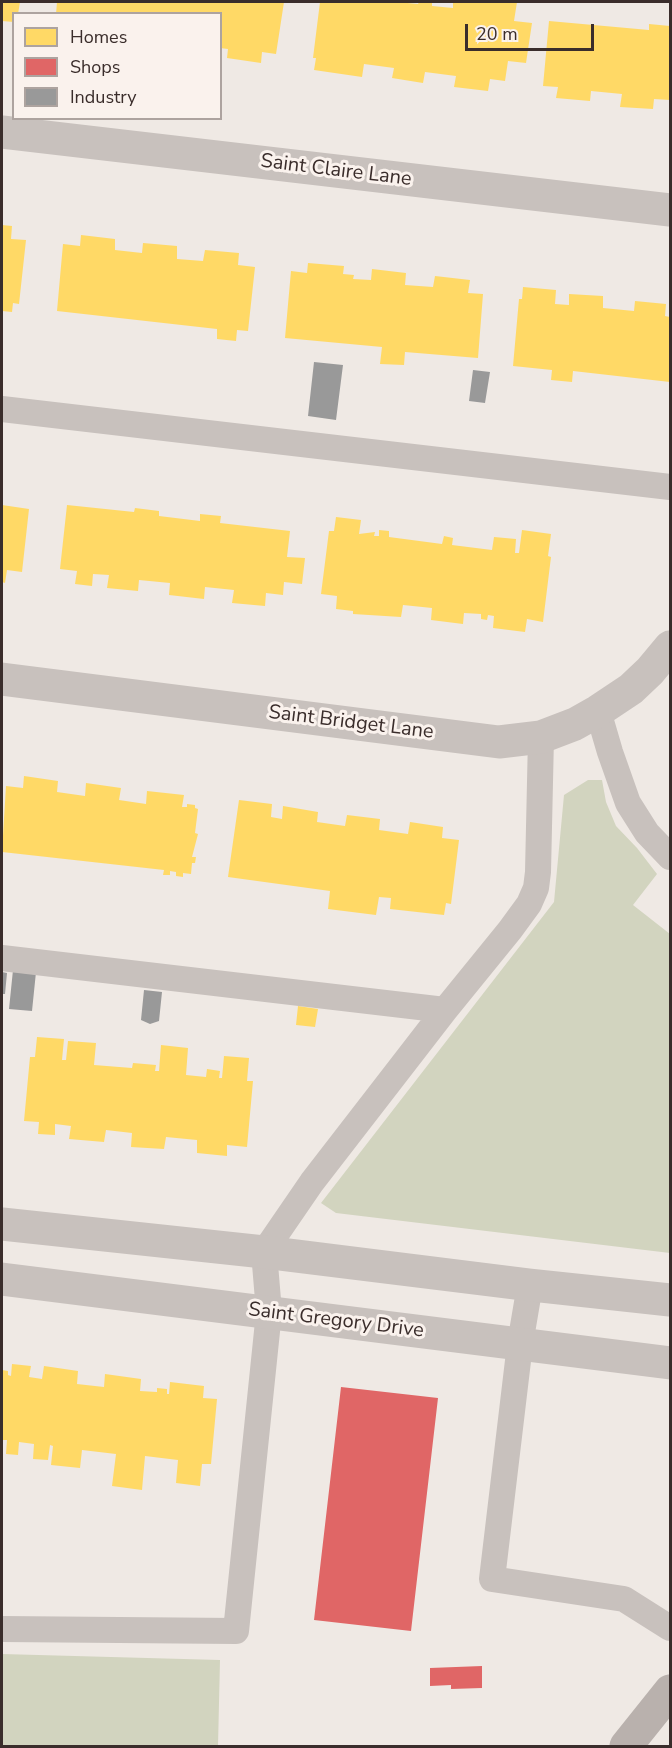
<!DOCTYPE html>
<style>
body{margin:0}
#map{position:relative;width:672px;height:1748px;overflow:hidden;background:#efe9e4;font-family:"Nunito Sans",sans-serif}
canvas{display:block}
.frame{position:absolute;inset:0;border:3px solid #3a2d2b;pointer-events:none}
.legend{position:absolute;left:12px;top:12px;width:210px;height:108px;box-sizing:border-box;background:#faf2ed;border:2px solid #ada39f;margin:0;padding:8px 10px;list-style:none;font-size:18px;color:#3a2d2b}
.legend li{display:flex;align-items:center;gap:12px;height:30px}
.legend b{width:30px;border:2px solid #ada39f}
.scale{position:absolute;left:465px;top:24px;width:129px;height:27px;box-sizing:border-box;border:3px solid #3a2d2b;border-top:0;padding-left:8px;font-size:18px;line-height:21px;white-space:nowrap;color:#3a2d2b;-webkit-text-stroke:4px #faf2ed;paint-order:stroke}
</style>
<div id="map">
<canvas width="672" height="1748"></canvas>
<div class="frame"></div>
<ul class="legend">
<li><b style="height:16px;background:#ffd966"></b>Homes</li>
<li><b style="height:16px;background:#e06666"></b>Shops</li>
<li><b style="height:16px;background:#999"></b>Industry</li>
</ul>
<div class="scale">20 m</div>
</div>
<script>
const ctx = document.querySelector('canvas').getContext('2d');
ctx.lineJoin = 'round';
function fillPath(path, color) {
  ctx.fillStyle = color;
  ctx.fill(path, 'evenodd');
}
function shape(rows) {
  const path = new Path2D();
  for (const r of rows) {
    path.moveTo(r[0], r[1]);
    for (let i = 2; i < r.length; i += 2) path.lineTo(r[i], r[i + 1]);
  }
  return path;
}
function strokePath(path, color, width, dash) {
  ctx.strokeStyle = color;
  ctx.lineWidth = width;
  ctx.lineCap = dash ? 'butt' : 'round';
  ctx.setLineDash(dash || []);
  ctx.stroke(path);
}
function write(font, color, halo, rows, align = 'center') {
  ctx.font = font + ' "Nunito Sans",sans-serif';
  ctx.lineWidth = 6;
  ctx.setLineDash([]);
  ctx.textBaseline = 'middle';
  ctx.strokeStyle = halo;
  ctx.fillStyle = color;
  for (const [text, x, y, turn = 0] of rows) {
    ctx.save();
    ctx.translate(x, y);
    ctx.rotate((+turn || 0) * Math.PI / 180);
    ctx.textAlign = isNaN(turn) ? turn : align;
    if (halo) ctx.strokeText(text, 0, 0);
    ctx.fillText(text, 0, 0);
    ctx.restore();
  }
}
fillPath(shape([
 [588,780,602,780,606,802,616,826,637,848,657,874,633,905,670,934,670,1253,336,1213,321,1203,554,902,564,795],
 [2,1654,220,1660,218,1746,2,1746]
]), '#d2d4bf');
fillPath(shape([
 [2,2,20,2,18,14,14,14,14,22,2,21],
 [57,2,284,2,276,54,262,52,261,63,227,58,228,49,220,48,220,14,56,14],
 [320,2,397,2,418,4,419,2,432,2,432,6,453,8,453,2,517,2,514,21,532,23,526,63,508,61,505,81,490,79,488,91,454,87,456,76,425,72,423,83,392,78,394,68,364,64,362,77,314,70,316,58,313,58],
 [549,21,649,30,649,24,670,26,670,100,654,99,653,109,620,107,622,94,591,91,590,101,556,98,558,87,543,86],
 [2,225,12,226,11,239,26,240,19,304,13,303,12,312,2,311],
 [81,235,115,239,115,250,142,253,143,243,177,246,177,259,203,261,205,250,239,253,238,265,255,267,248,331,237,330,236,341,217,339,217,329,57,311,63,244,80,246],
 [308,263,344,266,343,274,354,275,353,279,371,280,372,269,406,273,405,285,433,287,435,276,470,280,468,293,483,294,478,358,405,352,404,365,380,364,382,347,285,338,291,271,307,273],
 [523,287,556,290,555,304,569,305,569,294,603,296,603,308,634,311,635,301,666,304,665,316,670,317,670,382,573,371,572,382,551,380,552,370,513,366,519,299,522,299],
 [2,505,29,509,22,572,7,570,5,583,2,582],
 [67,505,134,512,135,508,159,511,159,516,200,521,200,514,221,516,220,523,290,531,287,557,305,558,302,584,284,582,283,595,266,593,265,606,232,603,234,590,205,587,204,599,169,595,170,583,139,580,138,591,107,588,109,575,93,574,92,586,75,584,77,571,60,569],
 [336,517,361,520,359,534,375,532,374,536,379,536,379,530,389,531,389,537,442,544,444,536,453,538,452,545,492,550,494,537,516,539,515,553,519,553,522,530,551,534,548,556,551,557,543,622,527,619,525,632,493,628,494,616,488,615,487,620,481,619,481,614,464,613,463,624,431,620,432,608,403,605,401,617,353,614,353,611,336,609,337,596,321,594,329,531,334,531],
 [24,776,58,781,57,792,85,796,86,783,121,788,119,800,146,804,147,791,184,795,182,807,187,807,187,804,195,805,195,808,198,809,195,833,198,834,192,857,196,857,195,863,192,863,191,874,183,873,183,877,176,876,176,872,170,871,170,875,163,875,164,870,2,852,6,786,23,788],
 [239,800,272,804,271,817,282,819,283,806,318,812,317,822,345,826,347,815,380,819,379,830,408,834,410,822,443,827,442,838,459,840,451,904,446,903,444,915,390,909,391,898,379,897,376,915,328,909,330,891,228,877],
 [298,1006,318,1009,315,1027,296,1025],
 [37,1037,64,1039,62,1060,66,1060,68,1041,96,1043,94,1065,132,1068,133,1063,156,1065,155,1071,159,1071,161,1045,188,1048,186,1075,206,1077,207,1069,220,1071,219,1078,222,1078,224,1056,249,1058,247,1081,253,1081,247,1147,227,1145,227,1156,197,1153,197,1140,166,1137,164,1149,131,1147,132,1133,106,1130,104,1142,69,1139,71,1126,55,1124,55,1135,38,1134,39,1122,24,1121,30,1057,35,1057],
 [12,1364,31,1366,29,1377,42,1379,44,1366,78,1371,77,1384,104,1387,105,1374,141,1379,140,1391,157,1392,157,1388,167,1389,167,1394,169,1394,170,1382,204,1386,203,1398,217,1399,211,1464,202,1464,200,1486,176,1483,178,1460,145,1456,142,1490,112,1486,116,1454,82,1450,80,1468,51,1465,53,1446,50,1445,48,1460,33,1459,34,1444,19,1442,18,1455,6,1454,7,1440,2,1440,2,1370,8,1371,8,1375,11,1376]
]), '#ffd966');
fillPath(shape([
 [341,1387,438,1398,411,1631,314,1620],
 [482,1666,482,1688,451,1689,451,1685,430,1686,430,1668]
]), '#e06666');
fillPath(shape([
 [314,362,343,365,336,420,308,416],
 [473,370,490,372,485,403,469,401],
 [13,970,36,972,32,1011,9,1009],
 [2,972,7,973,5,994,2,994],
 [144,990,162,992,159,1021,150,1024,141,1020]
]), '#999');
strokePath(shape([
 [2,409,670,487],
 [598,711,610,752,628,803,647,833,670,857],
 [2,958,445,1010],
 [530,1285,520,1344,492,1579,624,1599,670,1628],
 [2,1629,236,1631,269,1312,264,1252,312,1182,445,1010,510,930,529,904,536,888,538,872,541,737]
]), '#c8c1bd', 26);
strokePath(shape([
 [2,132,670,210],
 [2,679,499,742,541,737,575,724,598,711,631,689,650,671,670,647],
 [2,1224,264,1252,530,1285,670,1300],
 [2,1279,670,1363]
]), '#c8c1bd', 33);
strokePath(shape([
 [626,1746,670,1691]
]), '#b9b1ad', 33);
write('20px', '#3a2d2b', '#faf2ed', [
 ["Saint Claire Lane",336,171,7],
 ["Saint Bridget Lane",351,723,7],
 ["Saint Gregory Drive",336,1321,7]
]);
</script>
